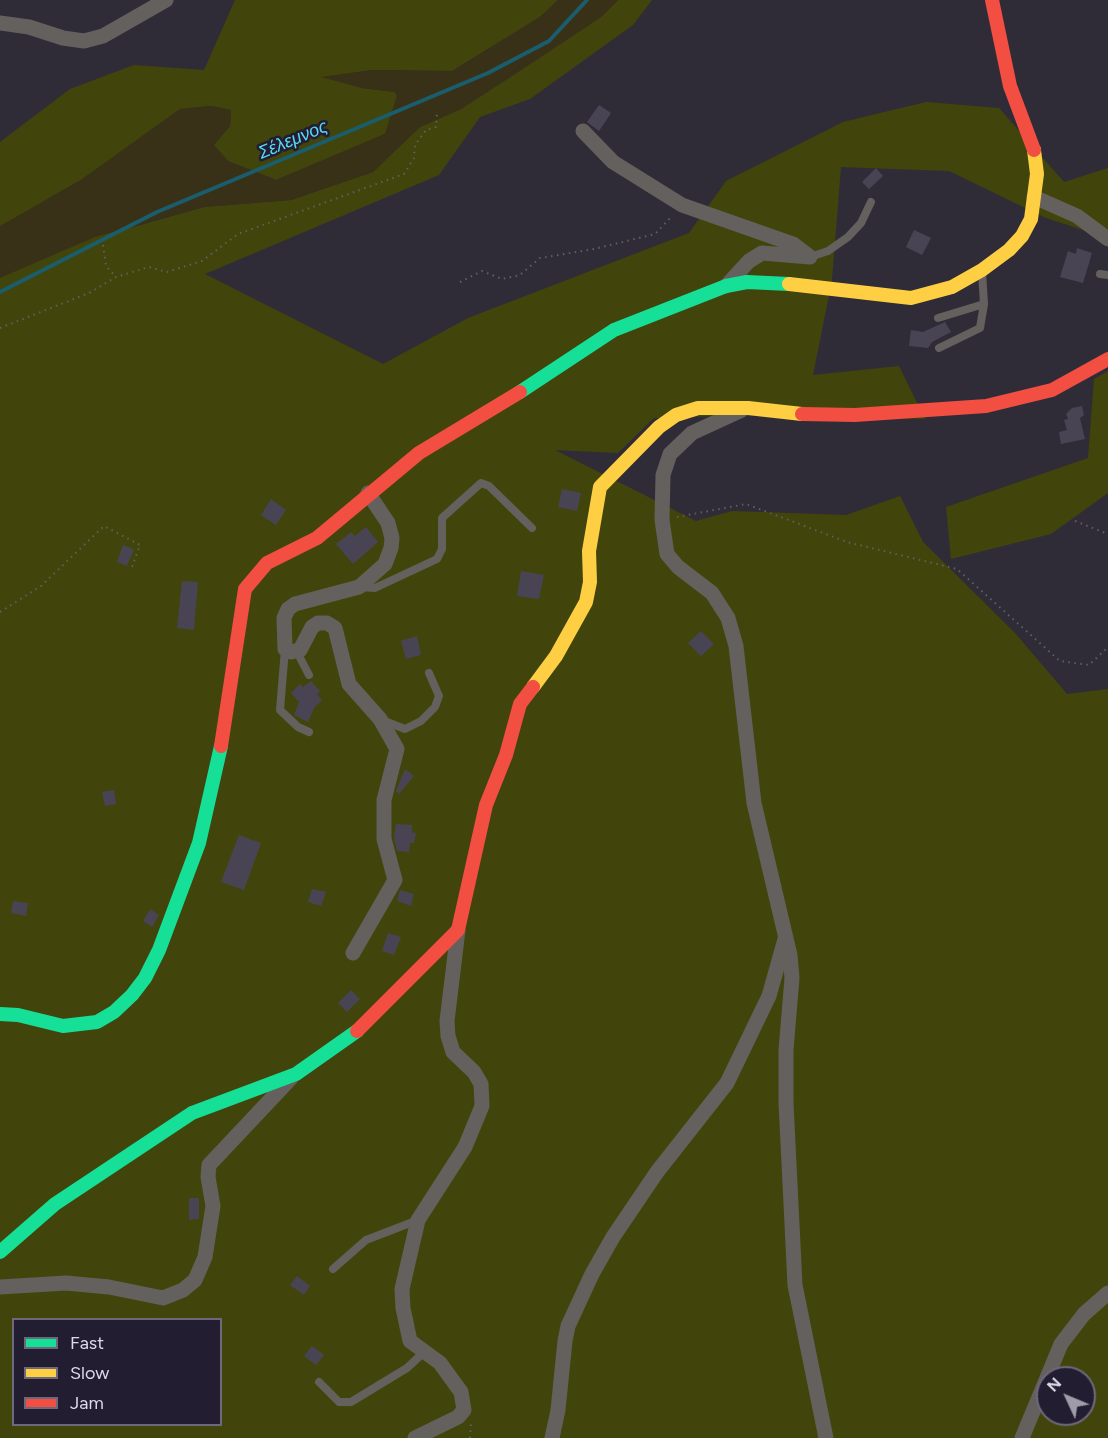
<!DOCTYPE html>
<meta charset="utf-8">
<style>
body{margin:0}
#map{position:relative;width:1108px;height:1438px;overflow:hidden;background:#2f2c38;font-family:Figtree,sans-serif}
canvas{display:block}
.legend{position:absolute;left:12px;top:1318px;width:210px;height:108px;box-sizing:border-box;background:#231d32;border:2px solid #6d687b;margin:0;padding:8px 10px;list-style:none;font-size:18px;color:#dcd9e8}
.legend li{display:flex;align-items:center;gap:12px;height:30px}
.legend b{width:30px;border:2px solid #6d687b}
.north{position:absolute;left:1036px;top:1366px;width:60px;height:60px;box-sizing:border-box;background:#231d32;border:2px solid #6d687b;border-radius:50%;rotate:314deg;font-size:16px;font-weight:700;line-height:24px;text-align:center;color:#dcd9e8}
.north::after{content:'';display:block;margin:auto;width:21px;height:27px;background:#9f9caa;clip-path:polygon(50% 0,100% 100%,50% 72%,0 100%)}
</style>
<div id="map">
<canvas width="1108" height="1438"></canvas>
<ul class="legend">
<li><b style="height:8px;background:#16e098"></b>Fast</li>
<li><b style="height:8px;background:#ffcf43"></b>Slow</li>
<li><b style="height:8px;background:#f24e42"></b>Jam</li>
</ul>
<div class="north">N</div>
</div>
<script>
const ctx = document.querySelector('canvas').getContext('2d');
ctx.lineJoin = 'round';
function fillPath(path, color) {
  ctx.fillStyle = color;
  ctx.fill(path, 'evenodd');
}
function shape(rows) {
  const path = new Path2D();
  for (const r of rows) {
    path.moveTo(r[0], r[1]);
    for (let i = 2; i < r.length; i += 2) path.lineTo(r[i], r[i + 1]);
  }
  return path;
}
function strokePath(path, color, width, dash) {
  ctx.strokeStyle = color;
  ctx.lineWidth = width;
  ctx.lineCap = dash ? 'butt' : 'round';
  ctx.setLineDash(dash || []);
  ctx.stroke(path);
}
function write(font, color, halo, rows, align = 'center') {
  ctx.font = font + ' Figtree,sans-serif';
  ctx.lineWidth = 5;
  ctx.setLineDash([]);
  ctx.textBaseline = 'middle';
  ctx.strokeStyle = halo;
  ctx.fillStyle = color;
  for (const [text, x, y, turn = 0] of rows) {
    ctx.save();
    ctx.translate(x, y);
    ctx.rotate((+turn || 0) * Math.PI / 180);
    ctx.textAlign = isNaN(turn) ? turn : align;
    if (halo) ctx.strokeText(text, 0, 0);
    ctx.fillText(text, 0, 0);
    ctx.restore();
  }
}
fillPath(shape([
 [235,0,558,0,540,17,452,71,373,70,323,77,362,88,395,92,397,96,385,134,276,180,228,161,213,145,230,126,231,110,211,106,180,109,81,180,44,201,119,231,204,207,291,200,373,172,420,127,461,109,524,68,601,17,618,0,652,0,633,25,530,99,480,117,439,175,205,274,383,364,468,318,689,233,726,181,843,122,926,102,999,108,1064,182,1108,168,1108,238,1046,218,949,171,841,167,832,280,813,375,899,366,925,419,752,415,654,418,618,453,555,450,696,521,732,511,846,515,900,496,923,542,1015,633,1067,694,1108,689,1108,1438,0,1438,0,142,70,89,134,65,204,70],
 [14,1320,220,1320,220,1424,14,1424],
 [1048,1378,1084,1378,1084,1414,1048,1414],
 [1108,371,1108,493,1051,534,951,559,946,507,1088,458,1094,379]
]), '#41450b');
fillPath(shape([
 [558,0,618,0,601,17,524,68,461,109,420,127,373,172,291,200,204,207,95,237,0,278,0,226,81,180,180,109,211,106,231,110,230,126,214,145,228,161,276,180,385,134,397,96,395,92,362,88,321,77,373,70,452,71,540,17]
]), '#393117');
strokePath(shape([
 [0,292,157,212,488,73,549,41,587,0]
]), '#1a5d6c', 4);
fillPath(shape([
 [599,105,611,113,599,131,587,122],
 [876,168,883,176,869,189,862,182],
 [914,230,931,238,922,255,906,247],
 [1077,248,1092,253,1083,283,1060,277,1068,251,1076,254],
 [945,322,951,332,932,342,928,348,909,346,911,330,923,332],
 [1082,406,1084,415,1080,418,1085,439,1061,444,1059,432,1067,430,1064,420,1068,419,1066,414,1072,408],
 [562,489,581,493,577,511,558,507],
 [271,499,286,510,276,525,261,515],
 [366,527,378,542,353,564,336,544,351,532,355,536],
 [123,545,134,549,127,566,117,562],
 [521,571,544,575,539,599,517,596],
 [182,581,198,582,194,630,177,628],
 [701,631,714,644,701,656,688,643],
 [417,636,421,655,406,659,401,641],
 [311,681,320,691,317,694,322,700,314,708,308,722,294,715,299,702,291,693,300,684,303,687],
 [405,769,414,776,399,794,396,791],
 [114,790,116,804,105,806,102,792],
 [396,824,412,825,412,832,416,833,414,843,410,843,409,852,397,851,394,838],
 [239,835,261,843,244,890,221,882],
 [312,889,326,892,321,906,308,902],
 [400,890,414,894,411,906,397,901],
 [13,901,28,903,26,916,11,913],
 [150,909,159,915,152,927,143,921],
 [388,933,401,937,394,955,382,951],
 [351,990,360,999,347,1012,338,1003],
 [189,1198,199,1198,199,1219,189,1220],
 [297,1276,310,1286,304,1295,290,1285],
 [312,1346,324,1355,316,1365,304,1356]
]), '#494454');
strokePath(shape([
 [103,245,106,266,116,277],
 [460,282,482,271,502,279,520,275,540,258,594,249,655,234,672,216],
 [0,328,89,293,116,277,149,267,167,272,202,261,238,234,404,174,414,158,415,145,426,130,436,127,437,112],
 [677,517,746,504,847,542,957,569,1060,661,1089,665,1108,647],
 [1075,521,1108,534],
 [0,612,41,586,104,526,140,545,131,570],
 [470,1438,471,1423]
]), '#625f5e', 2, [1.5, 4.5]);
strokePath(shape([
 [810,257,828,251,848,237,861,223,871,202],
 [1100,274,1108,275],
 [938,318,984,304],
 [939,348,980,328,984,304,982,272],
 [359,587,375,588,437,559,442,549,442,518,481,483,489,486,532,528],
 [285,649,280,710,298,727,309,732],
 [297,652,309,675],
 [382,720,405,729,421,721,435,707,439,696,429,673],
 [333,1269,366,1240,418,1220],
 [319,1382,339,1402,351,1402,407,1368,423,1353]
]), '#64605d', 8);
strokePath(shape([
 [0,23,29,27,63,38,84,41,103,36,166,0],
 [583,131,613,162,682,205,793,244,810,257],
 [1034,197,1077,216,1108,239],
 [726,286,749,261,762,253,810,257],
 [742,410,692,433,670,454,663,475,662,520,667,554,678,567,712,593,728,618,736,646,754,803,790,955,792,978,786,1050,786,1103,795,1285,826,1438],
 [353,953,395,880,384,839,384,800,397,749,380,719,349,684,335,628,327,623,318,623,312,627,300,650,291,652,285,649,284,618,288,609,295,604,359,587,385,564,391,548,392,538,388,523,368,493],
 [0,1287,66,1283,109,1287,163,1298,183,1290,195,1280,205,1257,213,1206,208,1177,209,1165,291,1078],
 [415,1438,458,1417,464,1410,461,1392,440,1363,410,1341,403,1308,402,1289,418,1220,465,1147,482,1106,481,1084,474,1072,453,1052,448,1036,447,1021,458,930],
 [552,1438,558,1410,565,1341,568,1326,592,1274,613,1237,657,1172,727,1083,769,996,785,939],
 [1022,1438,1061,1344,1084,1314,1108,1293]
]), '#64605d', 15);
strokePath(shape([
 [520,392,614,330,726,286,747,282,789,284],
 [0,1014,18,1015,63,1026,97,1022,114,1012,132,995,145,978,159,950,199,843,221,746],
 [0,1252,55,1204,192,1113,296,1074,357,1031]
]), '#16e098', 14);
strokePath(shape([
 [789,284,911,298,952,287,982,270,1009,250,1022,236,1031,219,1037,174,1034,150],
 [533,687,556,656,586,602,590,582,589,551,600,487,659,427,676,415,698,408,748,408,802,414]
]), '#ffcf43', 14);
strokePath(shape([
 [992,0,1010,86,1034,150],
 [802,414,855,415,986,406,1052,390,1108,359],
 [221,746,245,589,267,563,317,538,419,453,520,392],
 [357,1031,458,930,486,805,506,755,520,704,533,687]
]), '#f24e42', 14);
write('italic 18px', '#54daf6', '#231d32', [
 ["Σέλεμνος",293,140,-23]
]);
</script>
